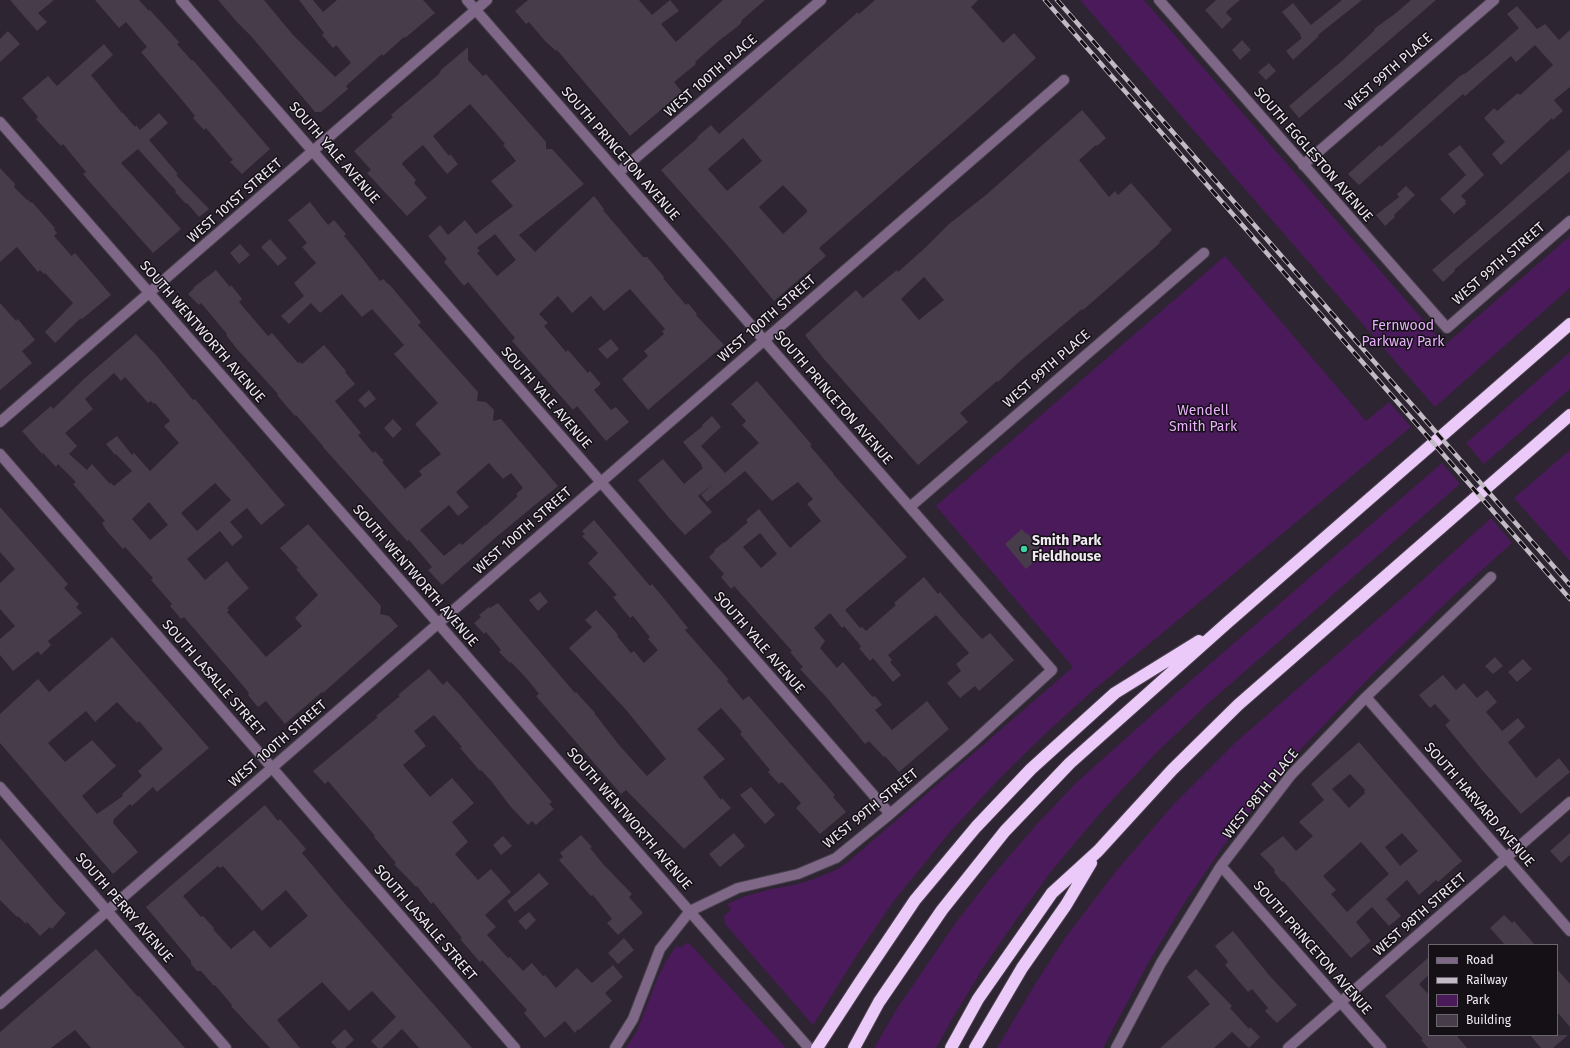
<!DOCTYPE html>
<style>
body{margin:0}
#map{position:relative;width:1570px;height:1048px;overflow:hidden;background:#2e2532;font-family:"Fira Sans",sans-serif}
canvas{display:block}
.legend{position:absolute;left:1428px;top:944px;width:130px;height:92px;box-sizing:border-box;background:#141016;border:1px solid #6b666e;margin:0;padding:5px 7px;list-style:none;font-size:12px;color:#eee8f1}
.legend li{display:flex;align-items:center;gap:8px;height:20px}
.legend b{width:20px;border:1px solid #6b666e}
</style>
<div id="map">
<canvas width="1570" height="1048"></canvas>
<ul class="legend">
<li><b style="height:5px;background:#7f6887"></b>Road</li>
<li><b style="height:5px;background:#c2bbc5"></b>Railway</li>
<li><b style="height:11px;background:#4b1a5a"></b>Park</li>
<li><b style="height:11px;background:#463c4a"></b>Building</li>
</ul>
</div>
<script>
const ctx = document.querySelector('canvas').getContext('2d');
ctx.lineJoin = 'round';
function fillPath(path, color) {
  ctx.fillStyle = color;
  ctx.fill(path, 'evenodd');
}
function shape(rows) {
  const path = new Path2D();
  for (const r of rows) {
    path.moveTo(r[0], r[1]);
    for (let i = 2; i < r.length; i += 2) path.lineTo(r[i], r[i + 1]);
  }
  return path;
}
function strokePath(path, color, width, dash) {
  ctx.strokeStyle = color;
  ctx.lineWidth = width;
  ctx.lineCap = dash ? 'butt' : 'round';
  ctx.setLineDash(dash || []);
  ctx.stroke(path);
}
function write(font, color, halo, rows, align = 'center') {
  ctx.font = font + ' "Fira Sans",sans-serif';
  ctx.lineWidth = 3;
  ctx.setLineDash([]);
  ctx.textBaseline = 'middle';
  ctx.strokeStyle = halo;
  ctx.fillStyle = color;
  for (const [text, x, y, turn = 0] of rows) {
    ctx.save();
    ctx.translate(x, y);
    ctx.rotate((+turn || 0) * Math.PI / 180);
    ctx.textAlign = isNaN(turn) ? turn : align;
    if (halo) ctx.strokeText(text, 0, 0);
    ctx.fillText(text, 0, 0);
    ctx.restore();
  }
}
fillPath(shape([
 [1080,0,1144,0,1445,345,1570,236,1570,288,1435,407],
 [1225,256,1366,421,1389,402,1411,427,1090,693,1046,733,999,779,949,833,893,902,857,955,813,1025,725,924,724,916,731,910,727,904,746,896,771,889,794,885,814,879,836,870,848,862,1073,667,936,506],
 [1570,352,1570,389,1484,464,1466,443],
 [1570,450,1570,561,1514,498],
 [1442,463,1460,484,1212,700,1157,752,1103,810,1053,869,1018,917,983,968,951,1021,936,1048,874,1048,898,1007,957,921,994,874,1037,824,1076,783,1181,689],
 [1491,518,1512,543,1451,598,1371,676,1299,751,1231,835,1183,905,1147,965,1103,1048,997,1048,1034,986,1065,938,1117,870,1173,805,1237,741,1417,585],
 [687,943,689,943,786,1048,626,1048,637,1031,658,977,666,961,677,945,680,948]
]), '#4b1a5a');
fillPath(shape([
 [10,0,54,0,38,13,47,22,37,31],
 [95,0,139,0,149,11,150,10,179,42,177,44,192,61,193,60,270,149,242,174,230,162,233,160,206,128,204,130,193,118,195,116,182,100,141,52,147,47,126,22,119,28],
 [218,0,264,0,293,35,335,77,351,63,336,45,333,48,322,35,324,33,299,0,313,0,323,12,337,0,423,0,435,13,405,38,404,37,383,56,382,54,346,86,348,89,321,112,315,112,251,36,237,22],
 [528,0,639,0,652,15,670,0,679,11,661,24,676,42,723,0,765,0,742,20,741,23,737,27,721,39,695,62,696,64,674,82,682,92,630,136,557,50,556,51,545,41,529,22,526,24,515,11],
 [875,0,978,0,971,7,1003,43,1014,33,1036,58,977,111,819,248,826,256,774,301,735,254,661,170,698,138,697,137,711,125,719,134,858,12,859,14],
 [743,138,762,161,727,191,708,169],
 [783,185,807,210,807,212,783,234,759,207],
 [1216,0,1240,0,1227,11,1226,13,1232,19,1222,29,1205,10],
 [1342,0,1362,0,1318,35,1319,36,1293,60,1286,51,1302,38,1300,36,1301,35,1282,12,1293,3,1311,25],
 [1411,0,1436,0,1299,118,1289,106,1343,60,1375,30,1374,29,1396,13],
 [1517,6,1537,29,1545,24,1559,40,1570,30,1570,87,1554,100,1563,111,1553,120,1552,118,1501,165,1492,154,1505,142,1484,118,1494,108,1497,111,1518,93,1520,95,1553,65,1535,45,1516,62,1511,56,1465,96,1463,94,1359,185,1348,174,1380,145,1381,147,1460,76,1466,73,1487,56,1519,28,1507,14],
 [8,31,20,44,0,62,0,39],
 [1242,40,1251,50,1240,60,1232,50],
 [104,44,113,55,91,75,122,113,123,113,135,127,136,125,140,130,159,113,168,123,149,140,178,174,176,175,209,209,199,217,187,203,186,204,175,192,176,191,138,149,121,163,181,229,153,253,88,180,83,174,86,172,63,144,61,146,36,119,38,117,22,98,48,76,57,86],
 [468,47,468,60,483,76,486,74,546,142,546,149,552,149,584,184,519,235,535,252,594,196,604,209,603,210,643,257,647,257,664,277,663,278,686,305,688,303,697,314,696,315,724,345,648,410,622,379,648,356,644,351,664,334,662,331,665,329,630,289,604,311,591,296,572,313,558,296,539,314,548,323,544,326,566,352,568,350,588,373,590,371,601,384,594,390,611,410,616,407,629,422,606,441,577,406,573,410,512,341,515,338,468,282,464,286,444,262,447,259,428,236,440,225,448,235,465,220,476,234,513,206,491,181,516,161,503,145,505,144,494,131,470,104,433,136,449,156,450,154,458,164,447,174,423,145,403,162,402,164,416,180,414,183,427,198,407,216,367,173,371,170,354,151,393,117,391,115,439,74,441,70],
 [495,234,516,260,497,276,477,253,480,251,477,248],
 [1269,63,1276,71,1266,80,1258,72],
 [1082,110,1106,138,1097,146,1096,145,1079,160,1109,197,1115,191,1118,195,1131,183,1172,230,1159,242,1160,243,1083,310,1082,309,1019,362,998,382,997,381,960,413,968,422,918,465,823,358,805,335,856,290,863,298,897,270,898,272,926,247,949,224,986,195],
 [924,277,944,300,919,320,901,299],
 [1460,145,1484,175,1461,196,1466,201,1465,202,1466,204,1454,214,1440,199,1466,175,1448,154],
 [1570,149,1570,171,1454,270,1455,271,1443,282,1432,270,1500,212],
 [0,168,15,184,14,187,27,200,27,199,31,203,32,202,55,228,54,229,57,233,54,236,70,254,71,256,75,253,111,295,82,319,81,318,55,343,45,332,73,303,45,273,44,274,40,270,38,272,17,247,0,262],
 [1406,186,1415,195,1394,215,1395,217,1385,226,1376,215,1399,197,1397,194],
 [310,202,328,225,334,220,346,234,344,236,359,254,380,281,383,279,388,284,389,284,421,322,418,325,478,392,477,401,486,402,494,410,493,421,501,419,558,486,495,538,442,585,428,570,432,567,409,540,407,541,323,447,323,446,296,415,295,416,277,395,278,394,237,349,226,335,227,334,201,303,199,305,188,294,194,288,194,287,216,270,230,287,231,285,242,299,239,302,268,336,272,333,298,363,300,362,302,364,324,345,346,371,345,372,355,384,335,401,361,433,358,435,373,453,375,451,384,461,382,462,405,489,422,475,419,471,441,454,415,424,438,403,394,354,404,345,372,309,362,317,342,294,320,313,311,303,289,324,281,316,304,296,294,283,316,263,302,247,307,243,288,220],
 [489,463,503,479,511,473,523,488,516,494,518,496,485,526,485,525,462,545,460,543,444,556,420,530,449,505,458,516,469,507,456,492],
 [270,239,287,258,278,266,261,247],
 [240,244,250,255,239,264,230,253],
 [0,303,16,321,18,319,35,340,22,351,32,363,0,390],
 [136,334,156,355,193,400,195,399,205,411,285,505,261,525,247,508,230,522,243,537,232,546,220,531,187,559,205,580,227,561,236,573,249,588,227,608,229,610,227,612,266,657,302,626,295,618,318,595,296,569,298,568,280,548,308,524,381,606,380,614,389,616,398,626,323,693,322,692,285,724,266,701,258,707,248,695,249,693,239,681,184,617,181,619,170,606,172,604,151,580,153,578,125,547,123,549,106,530,102,523,105,521,73,484,76,482,58,464,56,467,43,453,42,454,22,431,51,406,53,409,85,378],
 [114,373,121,381,125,377,148,403,151,401,154,404,155,403,170,421,164,426,179,443,150,471,134,453,132,455,117,436,106,444,115,455,116,454,132,471,114,486,111,483,110,484,92,464,87,470,69,454,77,446,65,433,93,409,85,399],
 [215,483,231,500,197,531,181,513],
 [149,502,168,525,150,540,132,519],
 [611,339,619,349,607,359,598,349],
 [757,381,812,445,810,446,834,474,833,474,907,557,845,610,860,628,862,627,866,631,896,605,894,603,924,577,938,594,940,592,959,614,982,639,990,633,1014,660,979,691,975,686,960,698,947,683,961,671,956,664,969,653,936,615,888,655,892,660,890,662,901,675,893,682,873,658,870,661,859,648,861,647,860,645,844,626,842,628,830,613,814,628,825,641,820,648,837,668,843,662,870,694,873,697,875,696,882,705,875,710,892,730,927,701,949,729,899,772,885,756,884,757,869,741,865,744,827,698,800,669,803,667,790,652,792,651,734,586,731,589,721,577,724,574,709,557,715,551,714,550,724,542,724,543,748,522,746,520,759,509,790,548,821,521,807,504,813,499,798,482,772,501,745,471,707,502,701,495,713,484,698,496,712,512,685,535,670,519,638,480,663,459,684,484,703,468,701,466,702,465,683,442,703,426,702,425,712,416,721,427,701,446,725,473,759,443,742,425,746,421,731,404],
 [760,533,777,554,761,568,743,547],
 [369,390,376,399,365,408,358,400],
 [393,419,402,429,393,438,384,428],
 [0,507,68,584,64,588,79,604,76,607,82,613,48,641,51,645,41,655,38,651,13,671,0,655,0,639,15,626,0,609,0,583,15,569,0,552],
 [594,520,650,586,652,584,662,596,688,628,685,630,728,679,727,681,743,700,749,696,835,795,833,797,846,812,820,834,796,808,801,803,782,782,779,784,768,772,770,770,740,734,742,732,721,708,697,729,725,759,703,777,721,800,722,798,731,808,684,849,626,790,621,794,536,696,539,694,528,680,511,662,510,663,499,652,501,650,486,632,484,634,474,623,481,617,479,615,489,607,490,608,498,603,575,693,576,692,595,713,595,714,619,745,647,776,666,759,627,711,569,648,592,627,585,620,596,610,615,631,618,635,617,636,631,653,634,651,644,663,658,650,648,639,650,637,633,616,630,618,613,597,617,595,588,563,598,553,582,536,585,534,582,531],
 [1022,529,1026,534,1027,533,1040,548,1038,549,1043,554,1026,569,1005,544],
 [540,592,548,602,538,611,529,600],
 [112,637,209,748,157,792,153,787,132,806,130,804,113,820,114,821,113,823,138,852,113,874,0,743,0,714,38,679,49,692],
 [117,702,137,723,139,721,163,749,138,771,142,776,122,794,123,796,97,814,82,796,116,766,92,740,65,762,48,743,86,711,95,722],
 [1495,657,1503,666,1493,674,1485,666],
 [1523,659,1532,669,1517,682,1508,672],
 [429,669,443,685,447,681,460,695,552,802,549,804,554,809,536,825,532,821,528,825,510,806,492,782,481,770,480,771,460,748,462,747,434,715,414,731,426,746,403,765,430,797,452,778,474,803,452,822,468,842,455,854,478,880,491,869,511,892,485,915,496,927,487,935,508,958,510,957,523,971,532,963,543,976,545,975,556,988,577,968,592,983,613,965,623,977,605,993,612,1001,579,1030,578,1029,575,1033,565,1021,545,1038,524,1013,527,1010,482,960,480,962,460,939,462,938,433,902,431,904,417,886,416,887,394,864,396,863,374,837,375,836,365,824,328,781,325,784,313,771,378,717,376,716,400,696,398,695],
 [1443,675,1456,690,1464,683,1477,698,1487,690,1497,702,1486,712,1502,731,1518,718,1525,727,1508,742,1536,778,1559,758,1570,772,1521,814,1482,770,1445,725,1450,721,1435,704,1430,708,1419,695],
 [1359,742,1462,861,1438,882,1436,880,1419,895,1407,880,1386,899,1401,916,1389,926,1372,907,1356,922,1371,941,1351,958,1283,881,1282,882,1274,872,1275,870,1260,854,1283,836,1296,851,1313,836,1299,822,1324,800,1311,784],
 [1350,774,1365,790,1364,792,1365,793,1349,808,1332,789],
 [1402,833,1418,851,1400,866,1385,847],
 [1361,842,1389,874,1347,912,1331,894,1336,890,1323,876],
 [751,787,775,815,765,824,740,795],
 [265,805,278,821,280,819,306,849,302,853,345,904,472,1048,419,1048,402,1029,382,1048,378,1048,371,1041,396,1017,372,991,349,1011,322,982,277,1020,300,1048,270,1048,231,1006,232,1005,215,985,214,986,201,971,197,971,191,964,191,961,146,907],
 [218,866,220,868,223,866,262,911,286,890,308,916,270,948,254,930,231,949,213,929,214,928,203,916,201,917,183,896],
 [734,833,745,846,720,867,709,854],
 [1570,833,1570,855,1561,863,1550,851],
 [581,835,592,847,590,848,603,864,632,894,629,897,643,913,618,935,607,923,612,919,593,895,591,896,559,860,563,857,560,853],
 [503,836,512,846,501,855,493,845],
 [0,838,55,902,66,913,52,929,50,927,40,936,27,922,26,924,18,916,17,917,0,900],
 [539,873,549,884,515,912,507,901],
 [529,912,536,920,526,930,518,921],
 [1504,915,1512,923,1514,921,1535,945,1505,945,1490,928],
 [1233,931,1269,975,1297,1005,1277,1023,1265,1011,1268,1008,1252,989,1248,992,1225,965,1228,962,1215,946],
 [624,938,634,950,618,964,608,953],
 [96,949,138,997,139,996,185,1048,91,1048,75,1030,51,1048,0,1048,0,1032],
 [1429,957,1429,975,1419,984,1429,995,1429,1035,1456,1035,1467,1048,1428,1048,1421,1040,1423,1039,1385,996],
 [1196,969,1232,1006,1230,1008,1249,1029,1250,1027,1260,1037,1249,1048,1232,1032,1214,1048,1160,1048,1210,1004,1187,977],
 [1557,969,1570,984,1570,1027,1557,1012],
 [345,1029,354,1040,345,1048,337,1048,331,1042],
 [1530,1035,1568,1035,1553,1048,1541,1048]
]), '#463c4a');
const minor = shape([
 [181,0,890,814],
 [467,0,1052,670,971,744,890,814,836,858,798,874,738,888,690,911,660,949,633,1019,615,1048],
 [1159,0,1447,328,1570,221],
 [0,122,809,1048],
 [1303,165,1494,0],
 [618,173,821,0],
 [0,422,487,0],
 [0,454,515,1048],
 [910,507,1204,253],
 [1366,697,1570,931],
 [0,787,226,1048],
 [1221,866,1381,1048],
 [0,1004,1064,80],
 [1116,1048,1161,963,1221,866,1291,775,1366,697,1491,577],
 [1288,1048,1570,802]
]);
const highway = shape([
 [817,1048,860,982,915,900,976,827,1031,769,1115,693,1199,641],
 [854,1048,879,1002,942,910,1005,831,1070,763,1227,623,1570,324],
 [951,1048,978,999,1052,893,1098,851,1172,770,1238,705,1570,415],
 [975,1048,1022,968,1066,905,1091,863]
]);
strokePath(minor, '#49404d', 12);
strokePath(highway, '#49404d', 14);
strokePath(minor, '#7f6887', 10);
strokePath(highway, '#ebc9f8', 12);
const rail = shape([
 [1045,0,1570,599],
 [1057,0,1570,585]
]);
strokePath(rail, '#c2bbc5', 4.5);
strokePath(rail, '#141016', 3, [9]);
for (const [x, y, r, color] of [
 [1024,549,4,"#3dd4a3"]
]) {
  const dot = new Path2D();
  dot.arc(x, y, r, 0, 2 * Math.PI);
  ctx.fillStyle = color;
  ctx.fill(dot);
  strokePath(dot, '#141016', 1.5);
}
write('14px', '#eee8f1', '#141016', [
 ["WEST 99TH PLACE",1389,72,-41],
 ["WEST 100TH PLACE",711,76,-41],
 ["SOUTH YALE AVENUE",334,153,49],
 ["SOUTH PRINCETON AVENUE",620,154,49],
 ["SOUTH EGGLESTON AVENUE",1313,155,49],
 ["WEST 101ST STREET",235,201,-41],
 ["WEST 99TH STREET",1499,264,-41],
 ["WEST 100TH STREET",767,319,-41],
 ["SOUTH WENTWORTH AVENUE",202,332,49],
 ["WEST 99TH PLACE",1047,369,-41],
 ["SOUTH YALE AVENUE",546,398,49],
 ["SOUTH PRINCETON AVENUE",833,398,49],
 ["WEST 100TH STREET",523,531,-41],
 ["SOUTH WENTWORTH AVENUE",415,576,49],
 ["SOUTH YALE AVENUE",759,643,49],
 ["SOUTH LASALLE STREET",213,678,49],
 ["WEST 100TH STREET",278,744,-41],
 ["WEST 98TH PLACE",1261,794,-51],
 ["SOUTH HARVARD AVENUE",1479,805,49],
 ["WEST 99TH STREET",871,809,-39],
 ["SOUTH WENTWORTH AVENUE",629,819,49],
 ["SOUTH PERRY AVENUE",124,908,49],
 ["WEST 98TH STREET",1420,915,-41],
 ["SOUTH LASALLE STREET",425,923,49],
 ["SOUTH PRINCETON AVENUE",1312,948,49]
]);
write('14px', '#e8affd', '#141016', [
 ["Fernwood",1403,326],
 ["Parkway Park",1403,342],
 ["Wendell",1203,411],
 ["Smith Park",1203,427]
]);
write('bold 14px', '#eee8f1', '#141016', [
 ["Smith Park",1032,541],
 ["Fieldhouse",1032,557]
], 'left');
</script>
